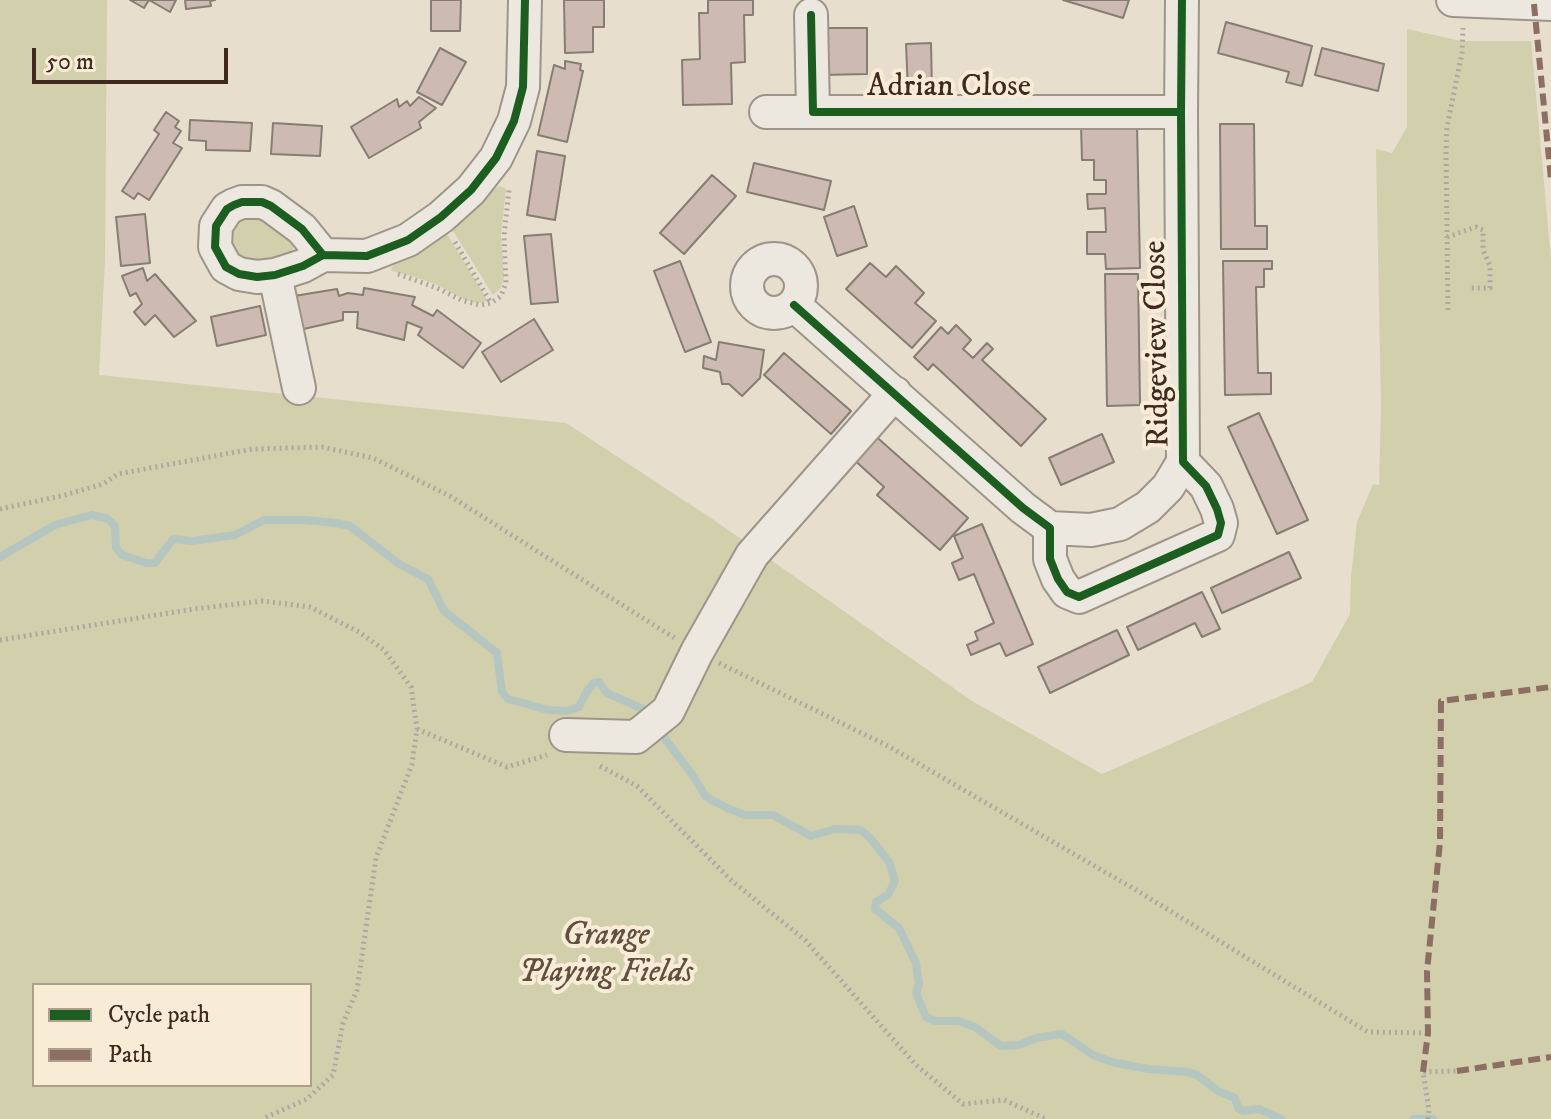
<!DOCTYPE html>
<style>
body{margin:0}
#map{position:relative;width:1551px;height:1119px;overflow:hidden;background:#e8decd;font-family:"IM FELL DW Pica",serif}
canvas{display:block}
.legend{position:absolute;left:32px;top:983px;width:280px;height:104px;box-sizing:border-box;background:#f8ecd7;border:2px solid #ae9e8d;margin:0;padding:10px 14px;list-style:none;font-size:24px;color:#402a1f}
.legend li{display:flex;align-items:center;gap:16px;height:40px}
.legend b{width:40px;border:2px solid #ae9e8d}
.scale{position:absolute;left:32px;top:48px;width:196px;height:36px;box-sizing:border-box;border:4px solid #402a1f;border-top:0;padding-left:10px;font-size:24px;line-height:28px;white-space:nowrap;color:#402a1f;-webkit-text-stroke:6px #f8ecd7;paint-order:stroke}
</style>
<div id="map">
<canvas width="1551" height="1119"></canvas>
<ul class="legend">
<li><b style="height:10px;background:#1b5e20"></b>Cycle path</li>
<li><b style="height:10px;background:#8d6e63"></b>Path</li>
</ul>
<div class="scale">50 m</div>
</div>
<script>
const ctx = document.querySelector('canvas').getContext('2d');
ctx.lineJoin = 'round';
function fillPath(path, color) {
  ctx.fillStyle = color;
  ctx.fill(path, 'evenodd');
}
function shape(rows) {
  const path = new Path2D();
  for (const r of rows) {
    if (r.length === 3) {
      path.moveTo(r[0] + r[2], r[1]);
      path.arc(r[0], r[1], r[2], 0, 2 * Math.PI);
      continue;
    }
    path.moveTo(r[0], r[1]);
    for (let i = 2; i < r.length; i += 2) path.lineTo(r[i], r[i + 1]);
  }
  return path;
}
function strokePath(path, color, width, dash) {
  ctx.strokeStyle = color;
  ctx.lineWidth = width;
  ctx.lineCap = dash ? 'butt' : 'round';
  ctx.setLineDash(dash || []);
  ctx.stroke(path);
}
function write(font, color, halo, rows, align = 'center') {
  ctx.font = font + ' "IM FELL DW Pica",serif';
  ctx.lineWidth = 8;
  ctx.setLineDash([]);
  ctx.textBaseline = 'middle';
  ctx.strokeStyle = halo;
  ctx.fillStyle = color;
  for (const [text, x, y, turn = 0] of rows) {
    ctx.save();
    ctx.translate(x, y);
    ctx.rotate((+turn || 0) * Math.PI / 180);
    ctx.textAlign = isNaN(turn) ? turn : align;
    if (halo) ctx.strokeText(text, 0, 0);
    ctx.fillText(text, 0, 0);
    ctx.restore();
  }
}
fillPath(shape([
 [0,0,107,0,105,260,99,375,566,423,711,518,972,701,1102,774,1312,682,1350,614,1351,577,1357,522,1373,484,1379,485,1381,408,1376,149,1392,153,1407,127,1407,29,1461,41,1531,41,1551,259,1551,1119,0,1119],
 [34,985,310,985,310,1085,34,1085],
 [501,186,506,189,501,235,504,278,500,289,493,295,452,229,484,202,492,189],
 [263,213,297,241,291,255,278,265,233,260,227,227,238,215],
 [447,234,488,301,476,303,463,299,435,284,412,276,392,271,391,268,394,265,420,253]
]), '#d1cfac');
strokePath(shape([
 [0,557,55,525,92,515,108,519,115,526,116,548,122,555,147,563,155,563,173,539,192,541,235,535,264,520,305,520,336,523,350,526,399,564,428,579,444,611,497,653,502,692,508,699,548,710,567,711,579,707,587,691,594,683,599,682,607,693,652,713],
 [658,729,693,776,706,797,727,808,745,815,773,815,811,836,835,829,861,830,871,839,889,862,895,881,888,895,876,902,875,909,899,928,916,963,919,984,916,993,926,1017,935,1021,959,1021,975,1027,1001,1046,1019,1045,1036,1038,1062,1034,1093,1055,1112,1062,1148,1069,1188,1072,1197,1075,1218,1091,1235,1098,1238,1108,1243,1111,1259,1109,1281,1119],
 [1414,1119,1433,1119]
]), '#b5c6c1', 8);
const building = shape([
 [130,0,176,0,170,12,149,0,144,8,130,0],
 [185,0,215,0,210,1,211,6,186,9,185,0],
 [431,0,461,0,460,31,431,31,431,0],
 [564,0,604,0,604,27,593,27,593,52,565,53,564,0],
 [708,0,753,0,753,15,744,15,745,62,731,63,732,104,683,105,682,60,700,59,699,13,708,13,708,0],
 [1063,0,1129,0,1123,18,1063,0],
 [1226,22,1312,46,1302,86,1286,82,1289,72,1218,53,1226,22],
 [822,28,867,28,867,74,822,75,822,28],
 [931,43,932,91,908,91,906,44,931,43],
 [440,48,466,62,442,105,417,92,440,48],
 [1322,48,1384,64,1378,91,1315,75,1322,48],
 [565,61,581,64,580,70,583,71,567,142,538,135,554,65,565,69,565,61],
 [419,97,436,108,419,122,421,128,369,158,351,127,397,99,399,107,407,101,410,106,419,97],
 [166,112,179,121,175,127,181,131,173,143,182,148,149,200,138,193,134,199,122,191,159,134,154,130,166,112],
 [190,120,252,123,250,151,206,150,206,141,189,140,190,120],
 [273,123,322,126,320,156,271,154,273,123],
 [1137,124,1140,268,1106,269,1105,254,1087,254,1087,232,1106,232,1105,208,1088,209,1087,194,1106,194,1106,180,1094,180,1094,160,1082,160,1081,125,1137,124],
 [1220,124,1254,124,1255,226,1267,226,1267,249,1221,249,1220,124],
 [537,151,565,156,555,220,527,215,537,151],
 [754,163,831,181,824,210,747,192,754,163],
 [712,175,736,196,684,254,660,233,712,175],
 [854,206,867,246,837,256,824,217,854,206],
 [145,214,150,263,121,266,116,217,145,214],
 [551,234,558,302,531,304,524,236,551,234],
 [680,261,711,342,685,352,654,271,680,261],
 [1223,261,1272,261,1272,269,1264,269,1264,287,1256,287,1258,373,1271,373,1271,394,1225,395,1223,261],
 [870,263,886,277,896,266,924,293,915,303,936,321,912,348,846,289,870,263],
 [143,268,147,281,155,274,196,321,174,337,155,315,145,325,134,312,142,304,136,293,130,296,122,276,143,268],
 [1105,274,1138,274,1140,405,1107,406,1105,274],
 [364,288,415,297,412,305,433,316,437,310,481,343,463,368,418,335,422,328,407,322,404,340,357,328,358,312,343,312,343,320,295,331,288,297,337,289,339,296,348,293,363,295,364,288],
 [260,306,266,335,217,346,211,317,260,306],
 [534,319,553,350,501,382,482,352,534,319],
 [956,325,971,340,963,349,973,358,987,343,993,349,982,360,1046,419,1021,446,933,364,928,370,914,357,941,327,948,334,956,325],
 [719,342,764,350,760,378,742,396,729,384,722,384,720,372,703,368,704,356,716,360,719,342],
 [784,353,851,411,831,434,764,375,784,353],
 [1259,413,1308,520,1277,534,1228,427,1259,413],
 [872,433,968,518,940,550,877,495,884,487,851,457,872,433],
 [1102,434,1114,462,1061,485,1049,458,1102,434],
 [982,524,1033,644,1006,656,1000,643,971,655,967,645,978,640,975,632,994,623,974,574,959,580,952,563,963,558,954,536,982,524],
 [1289,552,1301,578,1222,613,1211,588,1289,552],
 [1202,592,1220,629,1202,637,1195,623,1138,650,1127,627,1202,592],
 [1117,630,1129,655,1050,693,1038,667,1117,630]
]);
fillPath(building, '#cdbbb2');
strokePath(building, '#867d73', 2);
const minor = shape([
 [1453,0,1551,4],
 [811,15,813,112,1181,112],
 [766,112,813,112],
 [323,255,302,229,271,206,262,202,242,202,234,205,227,209,216,226,215,247,226,267,239,274,257,277,275,275,303,266,323,255,367,256,408,240,441,217,471,190,496,158,514,121,523,87,525,0],
 [774,286,27],
 [275,275,299,388],
 [794,305,1023,508,1050,528,1050,559,1058,579,1067,592,1079,597,1218,535,1221,523,1217,509,1206,486,1183,462,1181,112,1182,0],
 [1050,528,1091,530,1120,524,1148,507,1168,487,1183,462],
 [566,735,636,737,668,711,697,652,752,555,895,393]
]);
strokePath(minor, '#9e958a', 36);
strokePath(shape([
 [1447,237,1476,227,1483,230,1483,250,1490,266,1490,288,1468,288],
 [455,242,491,303],
 [398,274,437,288,461,300,480,305,491,303,501,296,506,283,504,236,509,190],
 [1448,310,1446,151,1447,127,1462,53,1463,28],
 [0,509,65,495,103,484,118,474,252,449,322,447,373,458,450,496,676,639],
 [0,640,194,609,263,601,310,607,359,632,384,650,411,687,417,729,412,764,376,858,357,990,343,1023,333,1075,307,1099,262,1119],
 [719,663,888,746,1136,890,1368,1032,1428,1033],
 [417,729,507,767,547,755],
 [600,766,637,786,732,881,805,940,916,1065,963,1104,1004,1100,1046,1119],
 [1428,1119,1429,1110,1423,1072,1457,1071]
]), '#ada8a0', 5, [2, 4]);
strokePath(minor, '#ece7df', 32);
strokePath(shape([
 [1534,4,1551,180],
 [1457,1071,1551,1057],
 [1423,1072,1428,1033,1427,971,1440,842,1441,701,1551,687]
]), '#8d6e63', 6, [12, 6]);
strokePath(shape([
 [811,15,813,112,1181,112],
 [323,255,302,229,271,206,262,202,242,202,234,205,227,209,216,226,215,247,226,267,239,274,257,277,275,275,303,266,323,255,367,256,408,240,441,217,471,190,496,158,514,121,523,87,525,0],
 [794,305,1023,508,1050,528,1050,559,1058,579,1067,592,1079,597,1218,535,1221,523,1217,509,1206,486,1183,462,1181,112,1182,0]
]), '#1b5e20', 8);
write('32px', '#402a1f', '#f8ecd7', [
 ["Adrian Close",949,88],
 ["Ridgeview Close",1159,344,-91]
]);
write('italic 32px', '#60503c', '#f8ecd7', [
 ["Grange",606,937],
 ["Playing Fields",606,974]
]);
</script>
